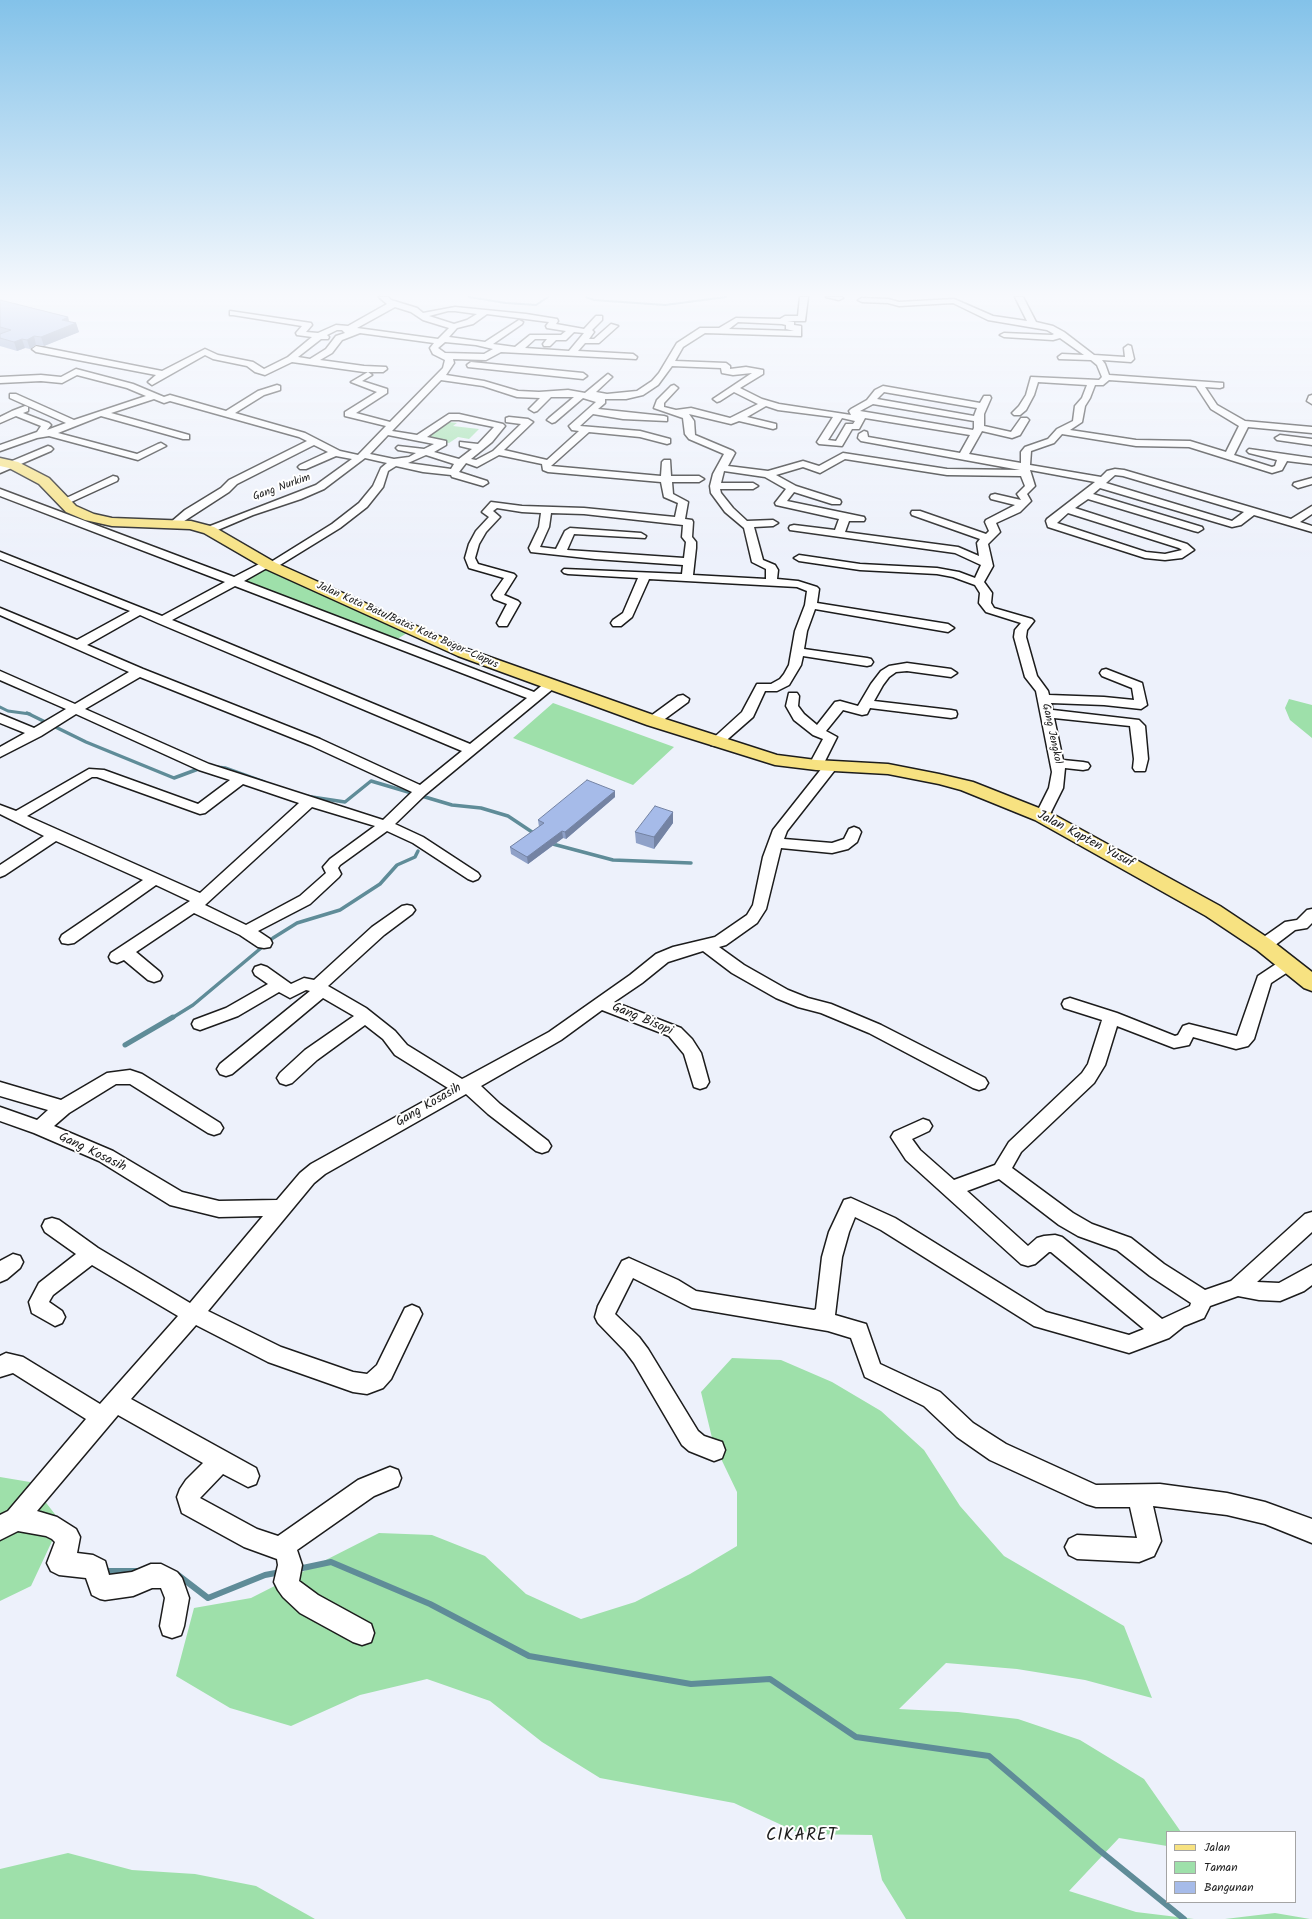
<!DOCTYPE html>
<meta charset="utf-8">
<style>
body{margin:0}
#map{position:relative;width:1312px;height:1919px;overflow:hidden;background:#edf1fb;font-family:Kalam,sans-serif}
canvas{display:block}
.legend{position:absolute;left:1166px;top:1831px;width:130px;height:72px;box-sizing:border-box;background:#fff;border:1px solid #a4a4a4;margin:0;padding:5px 7px;list-style:none;font-size:12px;color:#1c1c1c}
.legend li{display:flex;align-items:center;gap:8px;height:20px}
.legend b{width:20px;border:1px solid #a4a4a4}
</style>
<div id="map">
<canvas width="1312" height="1919"></canvas>
<ul class="legend">
<li><b style="height:5px;background:#f7e281"></b>Jalan</li>
<li><b style="height:11px;background:#9ee0aa"></b>Taman</li>
<li><b style="height:11px;background:#a6bbe9"></b>Bangunan</li>
</ul>
</div>
<script>
const ctx = document.querySelector('canvas').getContext('2d');
ctx.lineJoin = 'round';
function fillPath(path, color) {
  ctx.fillStyle = color;
  ctx.fill(path, 'evenodd');
}
function shape(rows) {
  const path = new Path2D();
  for (const r of rows) {
    path.moveTo(r[0], r[1]);
    for (let i = 2; i < r.length; i += 2) path.lineTo(r[i], r[i + 1]);
  }
  return path;
}
function strokePath(path, color, width, dash) {
  ctx.strokeStyle = color;
  ctx.lineWidth = width;
  ctx.lineCap = dash ? 'butt' : 'round';
  ctx.setLineDash(dash || []);
  ctx.stroke(path);
}
function write(font, color, halo, rows, align = 'center') {
  ctx.font = font + ' Kalam,sans-serif';
  ctx.lineWidth = 4;
  ctx.setLineDash([]);
  ctx.textBaseline = 'middle';
  ctx.strokeStyle = halo;
  ctx.fillStyle = color;
  for (const [text, x, y, turn = 0] of rows) {
    ctx.save();
    ctx.translate(x, y);
    ctx.rotate((+turn || 0) * Math.PI / 180);
    ctx.textAlign = isNaN(turn) ? turn : align;
    if (halo) ctx.strokeText(text, 0, 0);
    ctx.fillText(text, 0, 0);
    ctx.restore();
  }
}
fillPath(shape([
 [442,421,457,423,453,426,479,429,469,439,458,437,449,443,420,437],
 [268,566,407,633,394,641,241,582],
 [1289,699,1312,705,1312,738,1290,720,1285,708],
 [553,703,674,747,633,785,513,738],
 [732,1358,781,1360,832,1382,881,1411,924,1450,960,1506,1004,1556,1124,1626,1152,1698,1085,1680,1017,1669,946,1663,899,1709,958,1712,1018,1719,1080,1740,1144,1779,1181,1832,1167,1832,1167,1846,1119,1838,1069,1891,1136,1912,1194,1919,906,1919,882,1880,872,1835,801,1834,734,1803,600,1778,542,1742,490,1701,427,1679,360,1695,291,1726,230,1708,176,1676,194,1608,251,1598,379,1533,432,1535,485,1556,526,1594,581,1619,635,1602,690,1574,737,1546,737,1492,713,1442,701,1392],
 [0,1477,30,1482,61,1522,31,1586,0,1601],
 [68,1853,132,1870,195,1874,256,1886,315,1919,0,1919,0,1869],
 [1275,1913,1310,1919,1225,1919]
]), '#9ee0aa');
strokePath(shape([
 [469,297,506,303,536,305,548,297],
 [586,297,594,300,665,305,726,297]
]), '#5f8c98', 2);
strokePath(shape([
 [0,707,8,711,30,714]
]), '#5f8c98', 3);
strokePath(shape([
 [27,713,86,742,174,778,201,768],
 [216,767,225,768,264,782],
 [305,796,345,802,371,781,452,805,481,808,508,816,535,834],
 [549,843,613,860,691,863],
 [172,1018,193,1005,273,938,297,923,340,910,380,884,397,865,415,857,418,851]
]), '#5f8c98', 3.5);
strokePath(shape([
 [125,1045,173,1017]
]), '#5f8c98', 5);
strokePath(shape([
 [298,1569,331,1562,430,1604,529,1656,691,1684,770,1679,856,1737,989,1756,1099,1850,1184,1919],
 [103,1571,139,1571],
 [178,1575,208,1598,265,1575,281,1572]
]), '#5f8c98', 6);
const minor = shape([
 [379,297,388,297,391,300,417,308,423,313,455,307,526,314,557,319,558,321,556,324,584,329,596,316,602,316,602,320,592,330,594,332,589,339,594,339,611,324,618,326,599,343,585,343,578,351,633,354,637,357,636,359,501,352,486,360,453,359,454,363,446,375,484,381,518,391,539,392,568,390,585,393,608,374,612,377,596,392,607,394,637,391,652,381,659,373,677,343,700,328,719,328,736,318,780,319,785,316,798,316,800,297,808,297,805,321,787,321,794,322,794,325,801,326,801,336,705,333,683,347,675,361,726,363,730,366,730,369,746,367,763,370,763,374,740,388,762,399,779,404,851,415,849,411,851,409,867,400,875,390,883,386,980,403,984,396,990,396,991,398,984,414,984,426,1011,432,1021,418,1027,418,1029,420,1020,435,1012,438,982,431,969,454,1021,463,1021,452,1025,447,1048,439,1057,429,1073,421,1075,406,1082,398,1087,385,1038,382,1034,395,1026,410,1020,415,1014,415,1012,413,1019,406,1026,395,1031,377,1099,380,1102,377,1097,365,1091,360,1059,359,1058,357,1062,354,1084,355,1060,338,1053,340,1004,337,1000,335,1004,333,1052,335,1054,334,1047,330,988,320,953,303,899,306,888,303,862,302,858,300,862,298,888,299,899,302,954,299,993,316,1027,321,1015,297,1023,297,1036,322,1053,326,1064,332,1094,355,1125,357,1124,348,1128,345,1131,346,1134,359,1131,362,1102,360,1105,364,1109,375,1223,383,1223,387,1220,388,1205,387,1217,405,1245,421,1312,427,1312,433,1248,427,1234,455,1272,467,1275,466,1277,460,1249,453,1247,451,1249,449,1312,458,1312,464,1287,461,1282,470,1272,473,1189,447,1136,446,1062,434,1054,443,1031,451,1030,465,1101,477,1107,471,1115,469,1124,470,1291,519,1312,506,1312,514,1300,522,1312,526,1312,532,1254,515,1241,525,1232,527,1100,488,1093,494,1202,527,1203,529,1198,532,1194,531,1088,499,1075,508,1187,544,1194,550,1182,558,1165,560,1145,558,1048,527,1046,521,1047,519,1095,482,1030,470,1035,486,1027,494,1031,501,1020,512,996,523,1000,532,988,544,993,566,984,582,992,593,991,603,994,608,1032,619,1034,621,1027,630,1026,637,1037,676,1048,691,1049,695,1104,697,1134,700,1132,688,1102,676,1100,673,1102,670,1106,669,1142,683,1147,705,1141,709,1104,705,1051,703,1053,710,1139,720,1145,726,1148,759,1145,771,1135,771,1133,768,1134,759,1130,726,1054,718,1063,760,1083,762,1088,763,1090,766,1088,769,1083,770,1065,768,1063,788,1049,816,1047,819,1042,820,1037,819,1035,816,1049,788,1052,772,1036,691,1025,677,1014,637,1015,630,1021,623,986,612,979,603,980,593,975,585,953,577,937,574,860,570,799,561,794,558,799,555,860,564,937,568,959,572,975,578,981,565,955,553,790,530,789,528,790,526,794,525,835,530,839,519,776,505,775,503,786,489,765,477,724,471,721,483,753,483,758,486,753,489,720,489,721,493,733,508,747,521,773,520,778,523,773,526,754,527,763,560,775,565,778,570,777,579,798,581,817,587,819,589,817,603,948,624,954,628,948,632,815,609,807,631,804,649,867,658,871,659,873,662,871,665,867,666,803,656,801,665,789,685,777,691,765,691,753,717,721,745,716,746,711,745,709,742,742,712,757,684,771,684,780,679,784,674,789,665,795,631,805,605,807,591,797,587,649,579,632,617,621,626,613,626,611,623,613,620,623,613,638,578,568,574,564,573,562,571,564,569,682,574,683,565,595,559,531,552,529,548,539,527,541,513,522,512,497,508,493,511,500,517,486,532,479,544,475,558,478,564,514,574,516,576,504,595,518,601,520,603,507,626,499,626,497,623,507,604,494,599,492,595,504,578,469,568,465,558,469,544,476,531,489,517,482,512,491,502,522,506,584,508,675,517,678,503,664,497,661,482,548,472,543,470,542,464,499,455,477,467,466,463,459,472,487,481,488,483,483,486,452,477,451,475,423,472,396,466,388,471,383,487,367,507,340,528,275,568,267,568,244,581,534,692,546,682,554,682,556,685,554,688,426,794,395,824,423,837,478,873,480,876,478,879,473,881,468,879,413,843,387,831,340,865,338,868,341,874,339,877,310,904,258,931,270,939,272,943,270,947,264,948,258,947,240,935,194,913,136,952,160,972,162,976,160,980,154,982,148,980,124,960,117,963,111,961,109,957,111,953,190,901,156,885,74,943,68,944,62,943,60,939,62,935,143,880,56,841,5,875,0,877,0,865,44,836,0,814,0,805,16,811,89,769,104,770,198,804,230,780,199,770,76,714,41,736,0,757,0,747,25,733,0,723,0,714,34,728,66,709,0,680,0,671,75,704,129,672,0,615,0,608,77,640,130,611,0,559,0,552,162,616,225,582,0,496,0,489,234,577,263,562,271,562,332,524,359,503,373,486,381,468,387,463,365,458,324,489,301,499,253,515,213,532,205,532,204,530,205,528,316,485,352,459,336,456,306,469,300,469,298,467,300,465,328,452,314,445,237,484,229,492,175,527,171,526,170,524,171,522,185,510,221,488,229,480,307,441,299,437,170,401,164,403,154,399,111,413,189,435,189,439,183,439,101,416,58,433,137,454,158,444,161,443,166,446,138,460,49,436,37,438,0,451,0,445,37,432,41,426,16,416,0,423,0,417,12,411,25,406,28,407,28,411,23,413,49,423,51,425,47,430,66,423,10,398,10,394,16,394,74,420,146,396,127,388,77,375,62,383,41,381,0,383,0,377,41,375,61,377,76,369,133,384,164,397,170,395,226,411,258,391,277,385,280,386,280,390,264,395,235,413,305,433,340,451,358,455,386,426,345,416,345,412,377,392,351,382,368,372,372,375,362,381,387,389,387,393,356,413,390,422,443,368,445,360,433,354,430,348,434,343,360,333,342,340,332,353,320,360,364,366,386,367,387,369,383,372,364,372,292,362,265,375,255,372,247,366,213,359,205,355,152,385,148,382,156,375,36,352,32,349,36,346,162,371,205,349,218,355,253,362,264,369,288,357,312,337,297,335,296,333,302,326,233,315,230,315,230,311,311,323,312,325,306,332,318,333,336,325,348,326,387,304,379,297],
 [395,307,411,312,423,320,449,328,438,339,357,328,395,307],
 [448,311,455,311,477,314,467,320,454,324,429,316,448,311],
 [487,314,549,322,546,326,547,328,566,331,561,335,530,335,515,347,493,344,522,324,523,322,519,320,485,342,449,337,457,328,473,324,487,314],
 [738,322,782,324,786,325,786,329,794,331,729,329,738,322],
 [337,330,342,330,345,333,336,336,326,349,310,359,298,357,321,339,328,339,329,337,327,335,337,330],
 [574,332,584,333,569,351,525,348,535,339,547,339,543,344,544,346,550,346,556,340,566,340,574,332],
 [445,342,476,345,493,349,484,354,445,353,438,348,445,342],
 [672,366,721,368,722,373,733,375,752,373,713,399,717,402,720,401,734,392,758,404,730,418,691,408,676,410,664,407,664,403,678,388,674,385,671,386,657,400,654,408,683,418,685,434,689,439,724,454,713,474,710,486,711,493,725,512,744,528,752,562,766,569,766,579,693,575,696,548,696,542,692,537,693,522,692,520,685,519,688,502,673,494,672,482,699,482,704,479,699,476,671,476,670,460,664,460,662,462,661,476,551,466,589,432,640,437,667,444,670,443,670,439,640,431,580,426,593,414,623,419,667,421,667,417,664,416,598,409,605,403,605,399,626,399,643,395,658,385,672,366],
 [441,380,483,386,517,397,540,398,529,409,534,412,537,411,551,397,574,397,549,418,547,420,552,423,555,422,583,398,596,402,569,426,572,430,579,431,547,460,504,450,533,422,528,419,509,417,506,418,506,422,521,424,493,451,476,460,471,459,492,442,505,426,503,424,459,414,449,414,417,435,392,431,441,380],
 [1109,380,1196,386,1211,409,1239,426,1226,452,1190,441,1136,440,1070,430,1082,422,1085,406,1090,398,1095,385,1103,385,1109,380],
 [884,392,977,408,974,416,877,399,884,392],
 [873,404,974,421,974,428,973,430,860,411,873,404],
 [766,406,778,410,833,417,817,442,819,444,842,446,852,429,859,429,865,418,970,435,960,453,868,437,867,432,864,431,859,434,858,438,861,441,1020,470,947,469,843,453,819,466,803,461,768,471,728,466,735,453,733,451,695,435,694,421,689,414,731,424,739,421,773,429,776,428,776,424,747,417,766,406],
 [842,418,855,421,853,424,846,424,836,441,828,440,842,418],
 [451,420,459,420,494,427,478,444,460,442,460,446,472,449,459,459,434,452,446,445,446,441,427,437,451,420],
 [388,435,434,444,424,449,398,446,396,448,398,450,416,453,409,457,394,459,370,454,388,435],
 [426,455,454,464,451,469,408,463,426,455],
 [845,459,947,475,1021,476,1025,486,1017,494,1021,500,995,494,991,495,990,497,991,499,1015,505,986,520,985,522,989,531,986,534,920,511,912,511,911,513,912,515,980,539,977,543,979,556,958,547,845,532,849,521,864,521,865,519,864,517,787,501,794,492,832,504,840,504,841,502,840,500,796,486,776,475,803,467,820,473,845,459],
 [1115,475,1123,476,1244,512,1232,521,1106,483,1115,475],
 [551,513,584,514,683,525,682,537,686,542,684,558,567,550,574,534,645,538,646,536,641,533,570,528,565,531,556,549,540,547,549,527,551,513],
 [1068,513,1179,548,1182,550,1165,554,1146,552,1057,523,1068,513],
 [235,586,527,698,470,744,172,620,235,586],
 [140,615,158,623,462,751,420,785,320,739,143,669,87,645,140,615],
 [140,677,310,745,412,792,383,820,209,764,85,709,140,677],
 [92,777,97,777,200,814,205,813,243,784,299,803,200,893,27,816,92,777],
 [312,807,375,826,330,859,323,867,326,873,300,896,246,925,205,905,312,807],
 [826,297,842,297,843,298,839,300,826,297],
 [471,362,583,373,587,376,583,379,468,367,467,365,471,362],
 [1312,395,1312,404,1307,401,1309,396,1312,395],
 [1280,435,1312,439,1312,445,1277,440,1275,438,1280,435],
 [48,446,51,447,53,449,51,451,0,473,0,466,48,446],
 [113,476,117,477,118,479,117,481,69,503,61,503,60,501,113,476],
 [1312,478,1312,484,1298,488,1293,485,1294,483,1312,478],
 [907,663,951,669,957,673,951,677,907,671,896,672,889,677,883,685,874,701,951,710,956,711,957,714,956,717,951,718,870,708,867,714,862,715,843,710,826,731,837,737,823,765,821,768,816,769,811,768,809,765,823,739,813,735,794,720,786,706,789,693,797,693,799,696,798,706,804,714,817,725,835,702,840,701,858,706,871,684,881,671,889,666,907,663],
 [683,695,689,699,688,702,658,724,648,724,646,721,648,718,678,696,683,695],
 [831,762,836,763,838,766,787,831,784,839,832,843,844,839,849,829,854,827,859,829,861,832,857,842,848,849,832,853,781,848,766,909,757,923,726,945,719,947,744,965,788,990,808,998,831,1004,881,1025,985,1078,988,1083,985,1088,979,1090,973,1088,869,1033,821,1013,798,1007,776,998,732,973,703,951,668,962,642,983,614,1002,681,1028,692,1039,701,1053,709,1082,706,1087,700,1089,694,1087,684,1054,669,1036,602,1010,561,1040,481,1086,500,1104,548,1141,551,1146,548,1151,542,1153,536,1151,488,1114,466,1094,325,1174,314,1183,208,1311,281,1347,353,1372,367,1374,377,1365,405,1308,412,1305,419,1308,422,1314,391,1379,383,1388,367,1394,353,1392,268,1362,196,1325,131,1399,256,1468,259,1476,256,1484,248,1487,223,1474,200,1498,257,1529,278,1536,358,1480,390,1467,398,1470,401,1478,398,1486,374,1496,297,1550,302,1565,299,1581,318,1595,371,1624,374,1633,371,1642,362,1645,353,1642,300,1613,283,1597,278,1590,274,1582,278,1565,277,1559,244,1547,182,1513,177,1497,180,1489,186,1480,203,1463,118,1415,37,1511,57,1517,76,1529,80,1537,77,1553,93,1555,105,1561,109,1575,132,1572,151,1564,161,1564,177,1572,182,1578,189,1598,184,1626,181,1635,172,1638,163,1635,160,1626,165,1598,161,1588,152,1588,133,1596,105,1600,100,1599,92,1595,86,1578,59,1575,51,1571,47,1563,55,1542,52,1539,46,1536,18,1531,0,1540,0,1515,8,1511,86,1419,13,1373,0,1377,0,1356,6,1353,23,1357,100,1404,178,1316,92,1265,53,1295,50,1300,49,1302,62,1311,65,1317,62,1323,55,1326,32,1313,29,1302,39,1283,76,1254,45,1232,42,1226,45,1220,52,1218,59,1220,98,1248,190,1303,263,1216,219,1217,170,1205,99,1161,34,1133,0,1121,0,1107,37,1120,48,1110,0,1096,0,1082,61,1100,107,1073,130,1070,142,1074,220,1123,223,1128,220,1133,214,1135,208,1133,130,1084,116,1084,69,1113,54,1126,113,1151,182,1192,219,1201,277,1200,300,1173,311,1164,448,1088,395,1055,383,1039,365,1025,317,1060,292,1083,286,1085,280,1083,277,1078,280,1073,305,1050,354,1016,323,998,232,1074,226,1076,220,1074,217,1069,220,1064,310,991,306,990,290,998,279,992,238,1016,200,1030,194,1028,192,1024,194,1020,226,1008,268,984,255,975,253,971,255,967,261,965,267,967,291,984,304,978,314,980,372,927,402,906,407,905,412,906,415,910,412,914,384,935,328,986,366,1008,395,1031,407,1045,462,1079,466,1077,549,1032,630,975,656,954,673,947,715,937,747,915,753,905,763,857,773,830,826,763,831,762],
 [1312,909,1312,923,1307,928,1295,930,1270,949,1264,950,1258,949,1256,945,1258,941,1285,922,1297,920,1307,910,1312,909],
 [1288,958,1294,960,1296,964,1294,968,1271,983,1254,1039,1248,1046,1236,1049,1193,1037,1189,1045,1174,1048,1117,1026,1105,1065,1094,1083,1021,1152,1012,1168,1073,1213,1092,1224,1131,1238,1164,1264,1205,1290,1231,1281,1305,1214,1312,1212,1312,1232,1257,1282,1279,1283,1312,1265,1312,1285,1304,1291,1280,1301,1259,1300,1238,1296,1210,1306,1204,1318,1184,1326,1169,1338,1129,1353,1034,1326,881,1230,855,1217,849,1232,842,1257,835,1315,866,1324,880,1364,940,1392,973,1423,1006,1444,1096,1485,1160,1484,1227,1493,1265,1502,1312,1519,1312,1543,1265,1524,1227,1515,1153,1506,1161,1541,1154,1556,1139,1562,1077,1559,1069,1555,1065,1547,1069,1539,1077,1535,1137,1538,1130,1507,1096,1507,1086,1504,990,1460,957,1437,924,1406,865,1377,851,1338,828,1331,692,1308,633,1278,615,1314,639,1337,648,1349,698,1431,704,1436,722,1442,725,1450,722,1458,714,1461,689,1451,682,1445,634,1363,625,1351,598,1323,595,1317,598,1306,622,1261,629,1258,678,1280,696,1291,814,1310,816,1309,822,1257,829,1232,844,1200,851,1198,895,1218,1046,1312,1129,1335,1144,1329,1051,1252,1049,1252,1035,1264,1028,1266,1021,1264,906,1160,891,1137,894,1132,923,1119,929,1121,932,1126,929,1131,912,1139,920,1150,954,1180,995,1165,1009,1142,1082,1073,1088,1064,1102,1020,1064,1008,1062,1004,1064,1000,1070,998,1117,1013,1175,1036,1178,1035,1183,1026,1189,1024,1237,1036,1258,976,1282,960,1288,958],
 [999,1179,1059,1225,1078,1236,1117,1250,1150,1276,1191,1303,1190,1306,1162,1319,1062,1237,1055,1235,1044,1236,1037,1238,1028,1246,967,1191,999,1179],
 [13,1254,20,1256,23,1262,20,1268,7,1279,0,1282,0,1261,13,1254]
]);
const major = shape([
 [0,458,18,462,49,478,76,506,94,514,112,518,191,521,214,527,276,563,470,650,659,717,777,755,816,760,888,764,939,774,973,782,1049,812,1220,906,1271,940,1312,972,1312,991,1304,988,1257,950,1206,916,1035,820,961,790,939,784,888,774,816,770,775,765,647,725,458,656,266,569,204,533,190,529,112,526,85,520,66,512,39,484,9,468,0,466,0,458]
]);
strokePath(minor, '#1c1c1c', 3);
strokePath(major, '#1c1c1c', 3);
fillPath(minor, '#fff');
fillPath(major, '#f7e281');
fillPath(shape([
 [0,300,68,317,69,322,76,323,79,332,44,346,36,345,30,349,25,348,17,351,0,346],
 [615,791,615,797,566,839,563,838,528,864,511,854,510,847,539,827,538,820],
 [673,812,673,823,654,849,636,843,635,832]
]), '#8fa1c8');
fillPath(shape([
 [68,317,70,326,76,323,79,332,44,346,41,337,62,320],
 [34,336,36,345,30,349,27,340],
 [22,339,25,348,17,351,14,342],
 [615,791,615,797,566,839,565,832],
 [673,812,673,823,654,849,654,837],
 [562,831,563,838,528,864,527,857]
]), '#7483a3');
const building = shape([
 [0,300,68,317,62,320,76,323,41,337,34,336,27,340,22,339,14,342,0,338,0,334,11,330,0,327,0,300],
 [587,780,615,791,565,832,562,831,527,857,510,847,544,823,538,820,587,780],
 [655,806,673,812,654,837,635,832,655,806]
]);
fillPath(building, '#a6bbe9');
strokePath(building, '#7483a3', 1);
const sky = ctx.createLinearGradient(0, 0, 0, 566);
sky.addColorStop(0, '#83c2e9');
sky.addColorStop(0.52, '#f7f9fd');
sky.addColorStop(1, '#f7f9fd00');
ctx.fillStyle = sky;
ctx.fillRect(0, 0, 1312, 566);
write('11px', '#1c1c1c', '#fff', [
 ["Gang Nurkim",282,488,-20],
 ["Jalan Kota Batu/Batas Kota Bogor–Ciapus",407,626,24],
 ["Gang Jengkol",1051,734,78]
]);
write('13px', '#1c1c1c', '#fff', [
 ["Jalan Kapten Yusuf",1085,840,28],
 ["Gang Bisopi",642,1020,23],
 ["Gang Kosasih",429,1106,-30],
 ["Gang Kosasih",92,1153,26]
]);
ctx.letterSpacing = '1px';
write('17px', '#1c1c1c', '#fff', [
 ["CIKARET",802,1837]
]);
ctx.letterSpacing = '0px';
</script>
